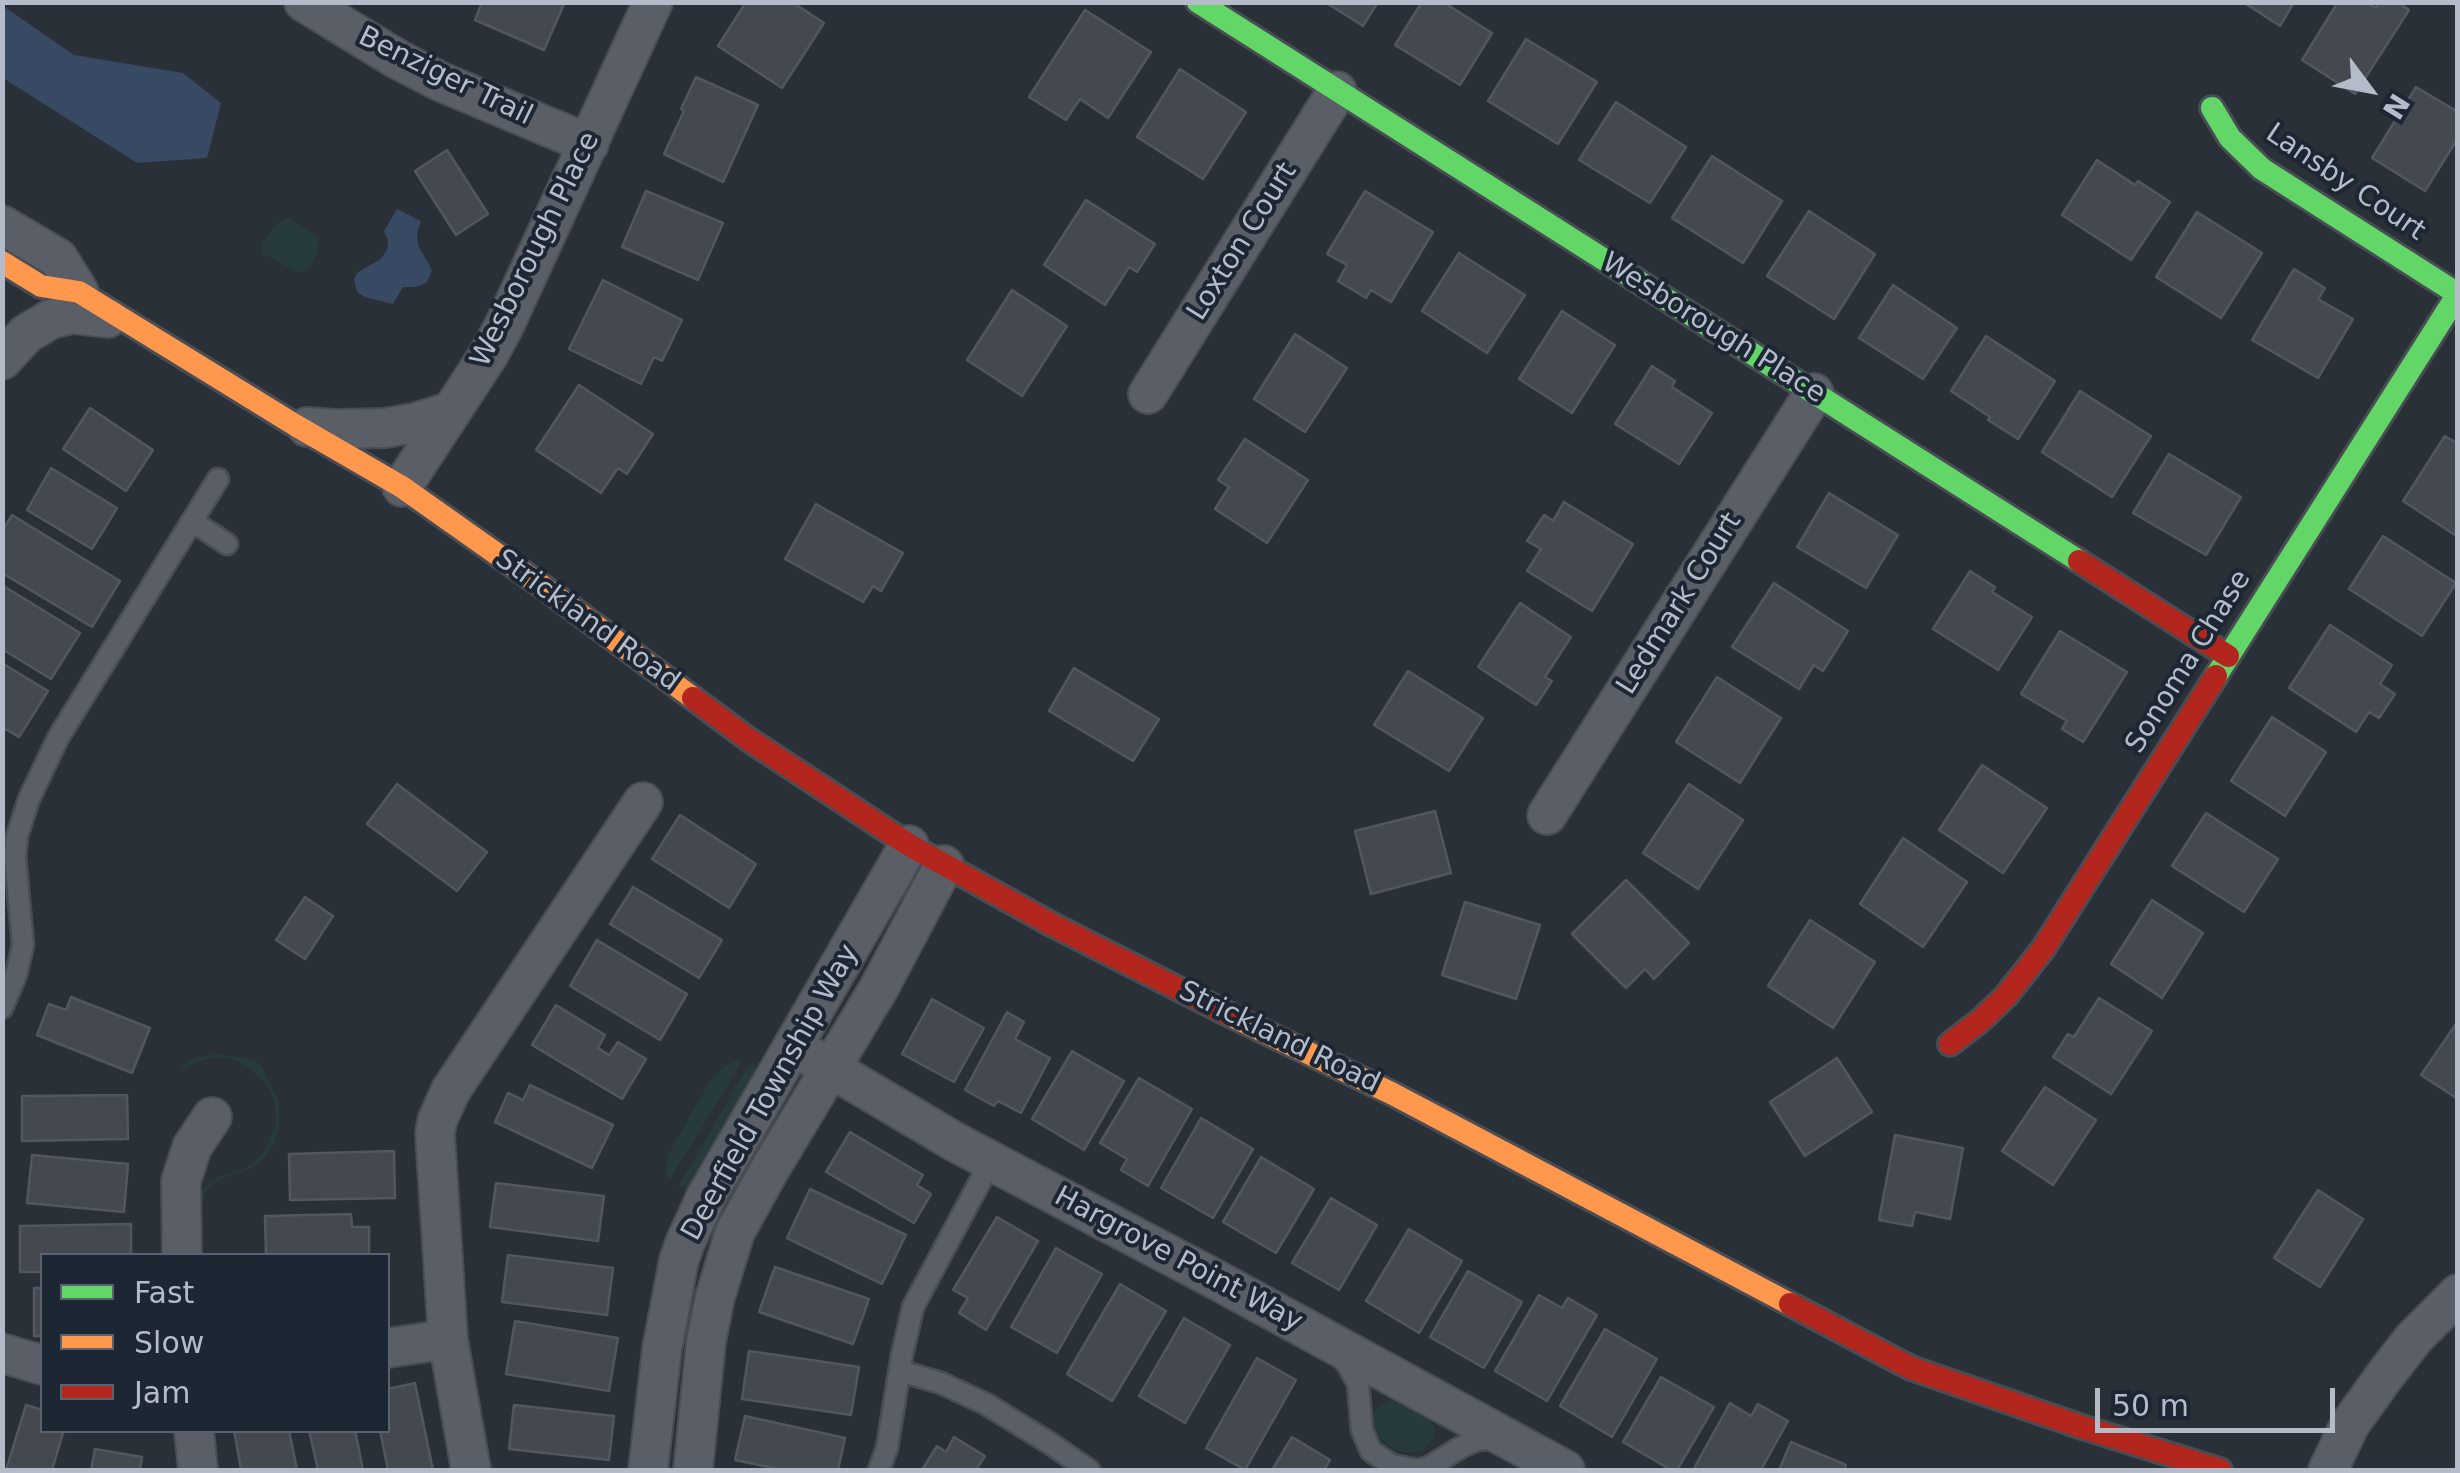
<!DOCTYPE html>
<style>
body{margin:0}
#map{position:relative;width:2460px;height:1473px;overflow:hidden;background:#2a3038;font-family:"DejaVu Sans",sans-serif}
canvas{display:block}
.frame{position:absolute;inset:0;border:5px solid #b4bcc9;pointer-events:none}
.legend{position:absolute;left:40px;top:1253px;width:350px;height:180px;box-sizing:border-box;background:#1d2633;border:2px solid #59626f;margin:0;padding:12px 18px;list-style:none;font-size:30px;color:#b4bcc9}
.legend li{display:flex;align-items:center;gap:20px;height:50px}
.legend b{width:50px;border:2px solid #59626f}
.north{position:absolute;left:2320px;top:40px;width:100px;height:100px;-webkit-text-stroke:8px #1d2633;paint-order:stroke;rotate:122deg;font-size:28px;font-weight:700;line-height:40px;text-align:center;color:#b4bcc9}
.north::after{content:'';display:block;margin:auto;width:35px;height:45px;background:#b4bcc9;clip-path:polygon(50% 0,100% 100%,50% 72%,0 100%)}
.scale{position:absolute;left:2095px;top:1388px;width:240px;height:45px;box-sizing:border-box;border:5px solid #b4bcc9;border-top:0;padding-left:12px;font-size:30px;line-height:35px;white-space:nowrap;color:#b4bcc9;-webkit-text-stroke:8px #1d2633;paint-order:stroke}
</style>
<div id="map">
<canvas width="2460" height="1473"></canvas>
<div class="frame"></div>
<ul class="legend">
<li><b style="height:12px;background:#63d668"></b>Fast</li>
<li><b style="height:12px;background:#ff974d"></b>Slow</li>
<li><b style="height:12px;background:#b3261e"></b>Jam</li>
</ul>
<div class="north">N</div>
<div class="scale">50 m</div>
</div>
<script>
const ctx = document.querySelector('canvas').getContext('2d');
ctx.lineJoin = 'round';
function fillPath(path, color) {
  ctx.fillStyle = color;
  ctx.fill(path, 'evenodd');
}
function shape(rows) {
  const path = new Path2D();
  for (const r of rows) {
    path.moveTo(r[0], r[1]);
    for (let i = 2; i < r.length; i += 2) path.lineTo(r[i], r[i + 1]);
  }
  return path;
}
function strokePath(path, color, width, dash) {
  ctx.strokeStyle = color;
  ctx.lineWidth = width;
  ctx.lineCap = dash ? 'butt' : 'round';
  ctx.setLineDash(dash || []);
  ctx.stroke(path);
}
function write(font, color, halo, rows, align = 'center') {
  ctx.font = font + ' "DejaVu Sans",sans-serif';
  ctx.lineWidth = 8;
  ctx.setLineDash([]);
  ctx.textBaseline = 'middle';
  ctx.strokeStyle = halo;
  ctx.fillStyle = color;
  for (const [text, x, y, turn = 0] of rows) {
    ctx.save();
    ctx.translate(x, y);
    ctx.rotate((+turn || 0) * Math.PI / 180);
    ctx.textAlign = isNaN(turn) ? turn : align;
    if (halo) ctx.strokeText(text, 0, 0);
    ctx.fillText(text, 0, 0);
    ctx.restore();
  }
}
fillPath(shape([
 [288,218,317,236,318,250,309,268,299,273,267,256,262,251,263,242,277,223],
 [216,1054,255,1060,261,1065,278,1100,280,1121,275,1142,265,1157,250,1169,216,1181,207,1189,202,1202,202,1238,199,1238,200,1196,205,1187,218,1177,245,1169,264,1153,276,1123,274,1100,268,1085,245,1065,230,1058,216,1057,199,1061,182,1069,179,1067,196,1058],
 [742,1059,739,1067,669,1181,666,1171,668,1155,710,1081,724,1066],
 [753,1062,759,1070,692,1188,678,1187,744,1073],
 [1391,1401,1407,1404,1429,1418,1434,1428,1433,1437,1424,1450,1404,1453,1387,1445,1374,1431,1372,1421,1374,1413,1382,1405]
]), '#273a3e');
fillPath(shape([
 [3,6,74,55,183,73,221,103,207,158,137,163,3,78],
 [397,209,421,221,417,233,418,245,432,270,427,282,416,287,403,287,393,304,365,297,357,292,354,279,358,272,381,259,387,250,388,240,384,231]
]), '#384963');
const building = shape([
 [482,2,565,2,544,50,475,20,482,2],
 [746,2,792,2,824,23,782,88,718,46,746,2],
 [1325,2,1378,2,1363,26,1325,2],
 [1422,2,1443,2,1492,33,1460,85,1395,45,1422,2],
 [2243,2,2294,2,2280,26,2243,2],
 [2338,2,2366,2,2376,8,2379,2,2398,2,2409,10,2355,94,2302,60,2338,2],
 [1085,10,1151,52,1108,118,1080,99,1066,120,1029,97,1085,10],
 [1526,39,1597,82,1558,144,1488,101,1526,39],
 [1180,69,1246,112,1203,179,1137,137,1180,69],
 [696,77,758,105,723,182,664,154,684,111,681,109,696,77],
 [2416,87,2458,112,2458,138,2425,191,2372,158,2416,87],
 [1616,102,1686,147,1650,203,1579,160,1616,102],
 [447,150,488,214,456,235,415,171,447,150],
 [1712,156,1782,201,1743,263,1672,218,1712,156],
 [2097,160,2135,185,2138,181,2170,202,2131,260,2062,215,2097,160],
 [646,191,723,223,698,280,622,247,646,191],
 [1365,191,1433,232,1391,302,1371,290,1366,298,1338,281,1347,265,1327,254,1365,191],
 [1086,200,1155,244,1137,272,1129,267,1105,305,1044,265,1086,200],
 [1809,211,1875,254,1834,319,1767,276,1809,211],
 [2197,212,2262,253,2221,318,2156,277,2197,212],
 [1459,253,1525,295,1487,353,1422,311,1459,253],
 [2294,269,2325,288,2318,299,2353,319,2318,378,2252,340,2294,269],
 [603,280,682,320,662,361,654,357,641,384,569,349,603,280],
 [1893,285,1957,328,1923,379,1859,338,1893,285],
 [1012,290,1067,326,1022,396,967,360,1012,290],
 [1562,311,1615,345,1572,413,1519,379,1562,311],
 [1295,334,1347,368,1305,432,1254,399,1295,334],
 [1986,336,2055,381,2018,439,1988,420,1990,417,1951,391,1986,336],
 [1652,366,1675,381,1672,387,1712,413,1679,464,1615,424,1652,366],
 [579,385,653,434,627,474,618,468,601,493,536,450,579,385],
 [2080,391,2151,436,2112,497,2042,452,2080,391],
 [90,408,153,450,126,491,63,449,90,408],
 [2445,436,2458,444,2458,531,2455,535,2403,501,2445,436],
 [1245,439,1308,480,1267,543,1215,509,1229,487,1218,480,1245,439],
 [2169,454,2241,497,2206,555,2133,513,2169,454],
 [51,468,117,508,92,549,27,510,51,468],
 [1829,493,1898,535,1866,588,1797,547,1829,493],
 [1564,502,1633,544,1592,611,1527,571,1541,549,1527,541,1544,515,1553,521,1564,502],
 [816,504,903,553,881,591,873,586,863,602,785,559,816,504],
 [12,515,120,581,92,627,2,573,2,531,12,515],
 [2383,536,2456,583,2422,636,2349,589,2383,536],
 [1970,571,1995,587,1992,592,2032,617,1998,670,1933,629,1970,571],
 [1774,583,1848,631,1823,671,1814,665,1799,689,1732,647,1774,583],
 [2,585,80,633,51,679,2,649,2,585],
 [1520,603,1571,637,1545,677,1552,681,1536,705,1478,667,1520,603],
 [2330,625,2392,665,2380,684,2395,694,2379,718,2369,712,2356,732,2289,688,2330,625],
 [2060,631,2127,672,2083,742,2062,729,2067,721,2021,694,2060,631],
 [2,663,48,691,19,737,2,727,2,663],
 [1074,668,1159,719,1133,761,1049,711,1074,668],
 [1408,671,1483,718,1449,771,1374,725,1408,671],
 [1717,677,1781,718,1740,783,1676,742,1717,677],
 [2272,717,2326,752,2285,816,2231,781,2272,717],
 [1982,765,2047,808,2003,873,1939,830,1982,765],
 [397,784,487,852,457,891,367,824,397,784],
 [1689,784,1743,820,1698,889,1643,853,1689,784],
 [1435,811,1451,873,1371,894,1355,831,1435,811],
 [2206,813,2278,859,2244,912,2172,866,2206,813],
 [680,815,756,864,729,908,652,859,680,815],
 [1903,838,1967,882,1923,947,1860,904,1903,838],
 [1626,880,1689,943,1654,979,1645,969,1626,988,1572,934,1626,880],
 [633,887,722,940,699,978,610,924,633,887],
 [305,897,333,916,305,959,276,940,305,897],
 [2152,900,2203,933,2162,998,2111,964,2152,900],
 [1465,902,1540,925,1516,999,1442,975,1465,902],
 [1810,920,1875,962,1833,1028,1768,986,1810,920],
 [597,940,687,994,660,1040,570,986,597,940],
 [71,997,150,1028,132,1073,37,1035,49,1004,66,1010,71,997],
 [2099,998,2152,1031,2111,1094,2053,1057,2068,1034,2074,1037,2099,998],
 [932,999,984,1028,954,1082,902,1054,932,999],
 [556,1005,605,1035,598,1048,609,1055,618,1042,646,1059,622,1099,532,1045,556,1005],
 [1007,1012,1024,1022,1015,1039,1050,1058,1021,1113,998,1101,994,1106,965,1090,1007,1012],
 [2458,1021,2458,1099,2421,1075,2458,1021],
 [1072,1051,1124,1081,1084,1150,1032,1119,1072,1051],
 [1837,1058,1872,1112,1805,1156,1770,1102,1837,1058],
 [1139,1078,1192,1109,1148,1186,1121,1170,1127,1159,1100,1143,1139,1078],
 [530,1085,613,1125,592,1168,495,1122,508,1093,523,1100,530,1085],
 [2045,1087,2096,1120,2053,1185,2002,1151,2045,1087],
 [127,1095,128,1139,22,1141,22,1096,127,1095],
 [1201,1118,1253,1149,1213,1218,1161,1188,1201,1118],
 [850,1132,923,1175,917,1185,931,1194,914,1223,826,1172,850,1132],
 [1895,1135,1963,1148,1950,1219,1915,1212,1912,1226,1879,1220,1895,1135],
 [394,1151,395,1198,290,1200,289,1154,394,1151],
 [32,1155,128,1164,124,1212,27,1203,32,1155],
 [1261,1157,1314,1189,1276,1253,1223,1222,1261,1157],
 [496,1183,604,1196,598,1241,490,1227,496,1183],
 [810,1189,906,1235,882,1284,787,1238,810,1189],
 [2318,1190,2363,1219,2320,1287,2274,1258,2318,1190],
 [1331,1198,1377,1225,1339,1290,1292,1263,1331,1198],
 [351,1214,352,1227,369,1227,369,1256,266,1256,265,1216,351,1214],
 [997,1217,1038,1241,986,1330,959,1313,968,1298,953,1290,997,1217],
 [131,1224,131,1256,42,1256,42,1272,20,1272,20,1226,131,1224],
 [1409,1229,1462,1261,1419,1333,1366,1301,1409,1229],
 [1056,1248,1102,1274,1057,1353,1011,1327,1056,1248],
 [508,1255,613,1268,607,1315,502,1302,508,1255],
 [775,1267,869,1299,853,1344,759,1312,775,1267],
 [1468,1271,1522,1302,1484,1368,1430,1337,1468,1271],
 [1120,1284,1166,1311,1112,1401,1067,1374,1120,1284],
 [34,1288,42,1288,42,1336,34,1336,34,1288],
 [1539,1295,1562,1308,1568,1298,1597,1315,1547,1401,1495,1371,1539,1295],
 [1184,1318,1230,1345,1185,1423,1139,1396,1184,1318],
 [515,1321,618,1338,609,1391,506,1374,515,1321],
 [1605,1329,1657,1359,1612,1437,1560,1406,1605,1329],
 [749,1351,859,1367,851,1415,742,1399,749,1351],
 [1257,1358,1296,1380,1245,1470,1206,1448,1257,1358],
 [1661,1377,1714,1407,1677,1470,1671,1470,1623,1442,1661,1377],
 [415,1383,433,1470,388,1470,380,1430,388,1430,388,1389,415,1383],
 [1730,1403,1751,1416,1758,1404,1788,1421,1761,1470,1693,1470,1730,1403],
 [26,1405,42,1410,42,1430,64,1430,52,1470,6,1470,26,1405],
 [514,1405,614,1416,609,1460,509,1449,514,1405],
 [745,1416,845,1438,838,1470,783,1470,735,1460,745,1416],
 [234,1430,289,1430,297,1470,241,1470,234,1430],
 [309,1430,355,1430,363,1470,318,1470,309,1430],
 [954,1437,985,1456,976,1470,922,1470,937,1446,946,1452,954,1437],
 [1292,1437,1330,1460,1324,1470,1272,1470,1292,1437],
 [1791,1442,1846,1465,1844,1470,1779,1470,1791,1442],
 [95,1449,142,1457,140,1470,91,1470,95,1449]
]);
fillPath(building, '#444950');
strokePath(building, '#52575f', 2.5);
const lane = shape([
 [192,521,227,544],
 [2,1008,16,975,23,945,15,857,17,836,29,799,58,738,218,479],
 [1343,1357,1358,1383,1362,1430,1371,1451,1392,1465,1418,1470],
 [900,1371,941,1383,986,1404,1051,1444,1089,1470],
 [879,1470,887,1448,902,1355,913,1307,991,1161],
 [1418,1470,1429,1467,1463,1446,1478,1440,1498,1438]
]);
const street = shape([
 [304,2,397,59,439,81,589,144],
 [2,225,58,258,79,292],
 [2,360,26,334,51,319,72,314,108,318],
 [1148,394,1337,91],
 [307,427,335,429,385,428,414,423,452,411],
 [402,487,489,354,505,324,653,2],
 [1547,815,1814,393],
 [793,1046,955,1142,1211,1277,1565,1470],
 [182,1256,181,1181,192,1147,212,1117],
 [388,1348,448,1339],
 [2,1353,42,1365],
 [194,1430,198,1470],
 [471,1470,448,1339,435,1134,437,1121,451,1090,643,802],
 [648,1470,662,1349,679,1260,685,1243,706,1197,909,845],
 [693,1470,706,1342,715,1297,735,1232,770,1169,879,988,944,865],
 [2328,1470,2350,1424,2386,1374,2414,1338,2458,1294]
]);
const fast = shape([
 [1198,2,2079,561],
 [2212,108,2230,138,2262,169,2458,294,2216,676]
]);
const slow = shape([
 [2,262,41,286,79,292,295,425,402,487,542,586,693,698],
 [1228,1014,1393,1094,1790,1304]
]);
const jam = shape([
 [2079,561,2228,656],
 [693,698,748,739,909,845,1051,924,1228,1014],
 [1950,1044,1981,1020,2006,996,2043,949,2216,676],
 [1790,1304,1911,1368,2085,1428,2220,1470]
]);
strokePath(lane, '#484c53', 25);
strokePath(street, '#484c53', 42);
strokePath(fast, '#484c53', 28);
strokePath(slow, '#484c53', 28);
strokePath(jam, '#484c53', 28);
strokePath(lane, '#5a5e66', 20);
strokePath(street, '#5a5e66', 38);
strokePath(fast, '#63d668', 22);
strokePath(slow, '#ff974d', 22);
strokePath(jam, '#b3261e', 22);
write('28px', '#b4bcc9', '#1d2633', [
 ["Benziger Trail",445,77,26],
 ["Lansby Court",2345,183,34],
 ["Loxton Court",1243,242,-58],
 ["Wesborough Place",536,250,-64],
 ["Wesborough Place",1713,329,32],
 ["Ledmark Court",1680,604,-58],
 ["Strickland Road",587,621,36],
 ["Sonoma Chase",2189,662,-58],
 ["Strickland Road",1279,1038,26],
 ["Deerfield Township Way",771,1093,-61],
 ["Hargrove Point Way",1178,1260,28]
]);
</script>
